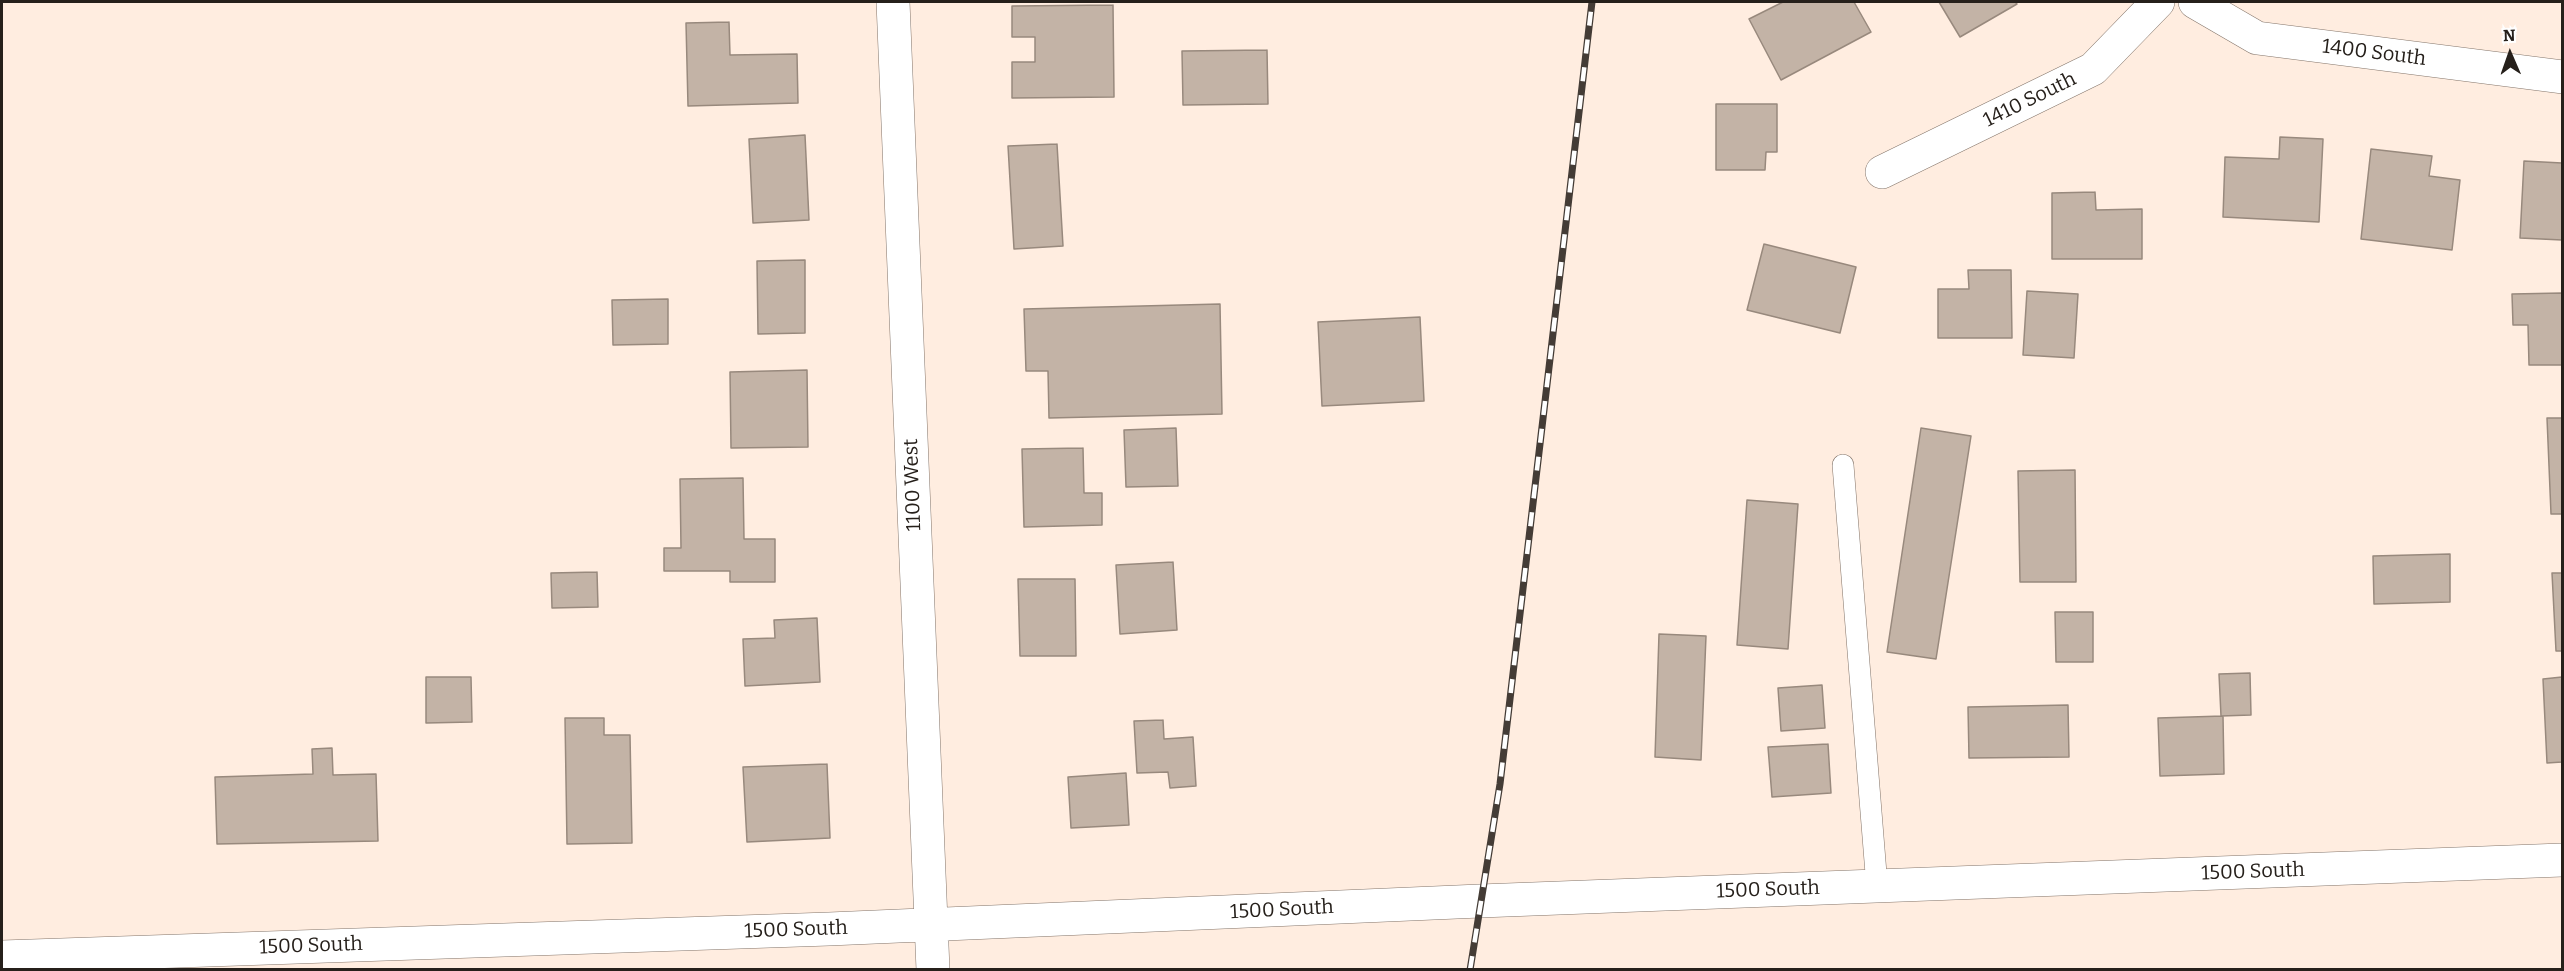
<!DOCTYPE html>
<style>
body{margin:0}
#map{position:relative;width:2564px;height:971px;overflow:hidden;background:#ffede0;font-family:Bitter,serif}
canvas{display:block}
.frame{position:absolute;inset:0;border:3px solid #26201b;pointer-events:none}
.north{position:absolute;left:2480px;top:24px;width:60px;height:60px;-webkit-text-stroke:4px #fff;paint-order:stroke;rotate:358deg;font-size:16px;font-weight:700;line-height:24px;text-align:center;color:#26201b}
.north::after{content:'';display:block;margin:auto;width:21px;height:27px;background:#26201b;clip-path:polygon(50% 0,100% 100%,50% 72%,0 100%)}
</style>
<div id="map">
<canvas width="2564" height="971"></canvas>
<div class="frame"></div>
<div class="north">N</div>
</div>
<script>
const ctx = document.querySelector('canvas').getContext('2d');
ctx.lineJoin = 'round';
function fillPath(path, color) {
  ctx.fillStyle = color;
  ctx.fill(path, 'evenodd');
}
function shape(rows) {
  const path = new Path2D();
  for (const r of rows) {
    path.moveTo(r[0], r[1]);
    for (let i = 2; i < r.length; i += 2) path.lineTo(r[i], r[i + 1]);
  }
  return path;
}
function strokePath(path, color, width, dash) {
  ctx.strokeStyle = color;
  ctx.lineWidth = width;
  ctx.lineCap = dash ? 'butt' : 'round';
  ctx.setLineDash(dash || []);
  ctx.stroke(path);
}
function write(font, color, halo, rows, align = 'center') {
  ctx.font = font + ' Bitter,serif';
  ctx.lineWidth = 6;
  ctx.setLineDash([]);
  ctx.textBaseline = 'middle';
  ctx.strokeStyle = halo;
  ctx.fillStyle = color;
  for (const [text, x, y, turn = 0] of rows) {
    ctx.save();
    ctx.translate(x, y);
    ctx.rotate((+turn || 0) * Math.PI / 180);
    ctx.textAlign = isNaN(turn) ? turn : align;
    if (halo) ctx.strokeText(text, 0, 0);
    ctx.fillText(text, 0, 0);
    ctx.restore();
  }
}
const building = shape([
 [1783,2,1854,2,1871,32,1781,80,1749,19,1783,2],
 [1939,2,2015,2,2017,4,1960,37,1939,2],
 [1113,5,1114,97,1012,98,1012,62,1035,62,1035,37,1012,37,1012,6,1113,5],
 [729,22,730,55,797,54,798,103,688,106,686,23,729,22],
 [1267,50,1268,104,1183,105,1182,51,1267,50],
 [1716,104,1777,104,1777,152,1766,152,1765,170,1716,170,1716,104],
 [805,135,809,220,753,223,749,139,805,135],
 [2280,137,2323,139,2319,222,2223,217,2225,157,2279,159,2280,137],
 [1057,144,1063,246,1014,249,1008,146,1057,144],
 [2371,149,2432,156,2429,176,2460,180,2452,250,2361,239,2371,149],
 [2524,161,2562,163,2562,240,2520,238,2524,161],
 [2095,192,2096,210,2142,209,2142,259,2052,259,2052,193,2095,192],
 [1764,244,1856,267,1840,333,1747,310,1764,244],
 [805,260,805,333,758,334,757,261,805,260],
 [1968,270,2011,270,2012,338,1938,338,1938,289,1969,289,1968,270],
 [2027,291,2078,294,2074,358,2023,355,2027,291],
 [2562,293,2562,365,2529,365,2528,325,2513,325,2512,294,2562,293],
 [668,299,668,344,613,345,612,300,668,299],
 [1220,304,1222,414,1049,418,1048,371,1026,371,1024,309,1220,304],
 [1420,317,1424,401,1322,406,1318,322,1420,317],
 [807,370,808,447,731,448,730,372,807,370],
 [2547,418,2562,418,2562,514,2551,514,2547,418],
 [1176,428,1178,486,1126,487,1124,430,1176,428],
 [1921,428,1971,436,1936,659,1887,652,1921,428],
 [1083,448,1084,493,1102,493,1102,525,1024,527,1022,449,1083,448],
 [2075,470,2076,582,2020,582,2018,471,2075,470],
 [743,478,744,539,775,539,775,582,730,582,730,571,664,571,664,548,681,548,680,479,743,478],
 [1747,500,1798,504,1788,649,1737,645,1747,500],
 [2450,554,2450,602,2374,604,2373,556,2450,554],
 [1173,562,1177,630,1120,634,1116,565,1173,562],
 [597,572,598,607,552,608,551,573,597,572],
 [2552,573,2562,573,2562,651,2556,651,2552,573],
 [1018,579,1075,579,1076,656,1020,656,1018,579],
 [2055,612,2093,612,2093,662,2056,662,2055,612],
 [817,618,820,682,745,686,743,639,775,638,774,620,817,618],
 [1659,634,1706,636,1701,760,1655,757,1659,634],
 [2250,673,2251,715,2221,716,2219,674,2250,673],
 [426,677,471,677,472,722,426,723,426,677],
 [2562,677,2562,762,2547,763,2543,679,2562,677],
 [1822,685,1825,728,1781,731,1778,688,1822,685],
 [2068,705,2069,757,1969,758,1968,707,2068,705],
 [2223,716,2224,774,2160,776,2158,718,2223,716],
 [565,718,604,718,604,735,630,735,632,843,567,844,565,718],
 [1163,720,1164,739,1193,737,1196,786,1170,788,1168,772,1137,773,1134,721,1163,720],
 [1828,744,1831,793,1772,797,1768,747,1828,744],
 [332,748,333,775,376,774,378,841,217,844,215,777,313,774,312,749,332,748],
 [827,764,830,838,747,842,743,767,827,764],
 [1126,773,1129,825,1071,828,1068,777,1126,773]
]);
fillPath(building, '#c3b3a6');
strokePath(building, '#98897d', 1.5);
const service = shape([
 [1843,465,1877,886]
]);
const minor = shape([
 [2195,2,2257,38,2562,77],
 [1882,172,2093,69,2158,2]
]);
const tertiary = shape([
 [893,2,933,970],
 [2,957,829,929,1480,901,2562,860]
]);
strokePath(service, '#84756a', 22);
strokePath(minor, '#84756a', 34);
strokePath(tertiary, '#84756a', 34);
strokePath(service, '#fff', 21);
strokePath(minor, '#fff', 33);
strokePath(tertiary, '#fff', 33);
const rail = shape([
 [1470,970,1500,784,1592,2]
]);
strokePath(rail, '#443c36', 7);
strokePath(rail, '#fff', 4.5, [14]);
write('20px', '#26201b', '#fff', [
 ["1400 South",2374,53,7],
 ["1410 South",2030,100,-26],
 ["1100 West",913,485,-92],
 ["1500 South",2253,872,-2],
 ["1500 South",1768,890,-2],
 ["1500 South",1282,910,-3],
 ["1500 South",796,930,-2],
 ["1500 South",311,946,-2]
]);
</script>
